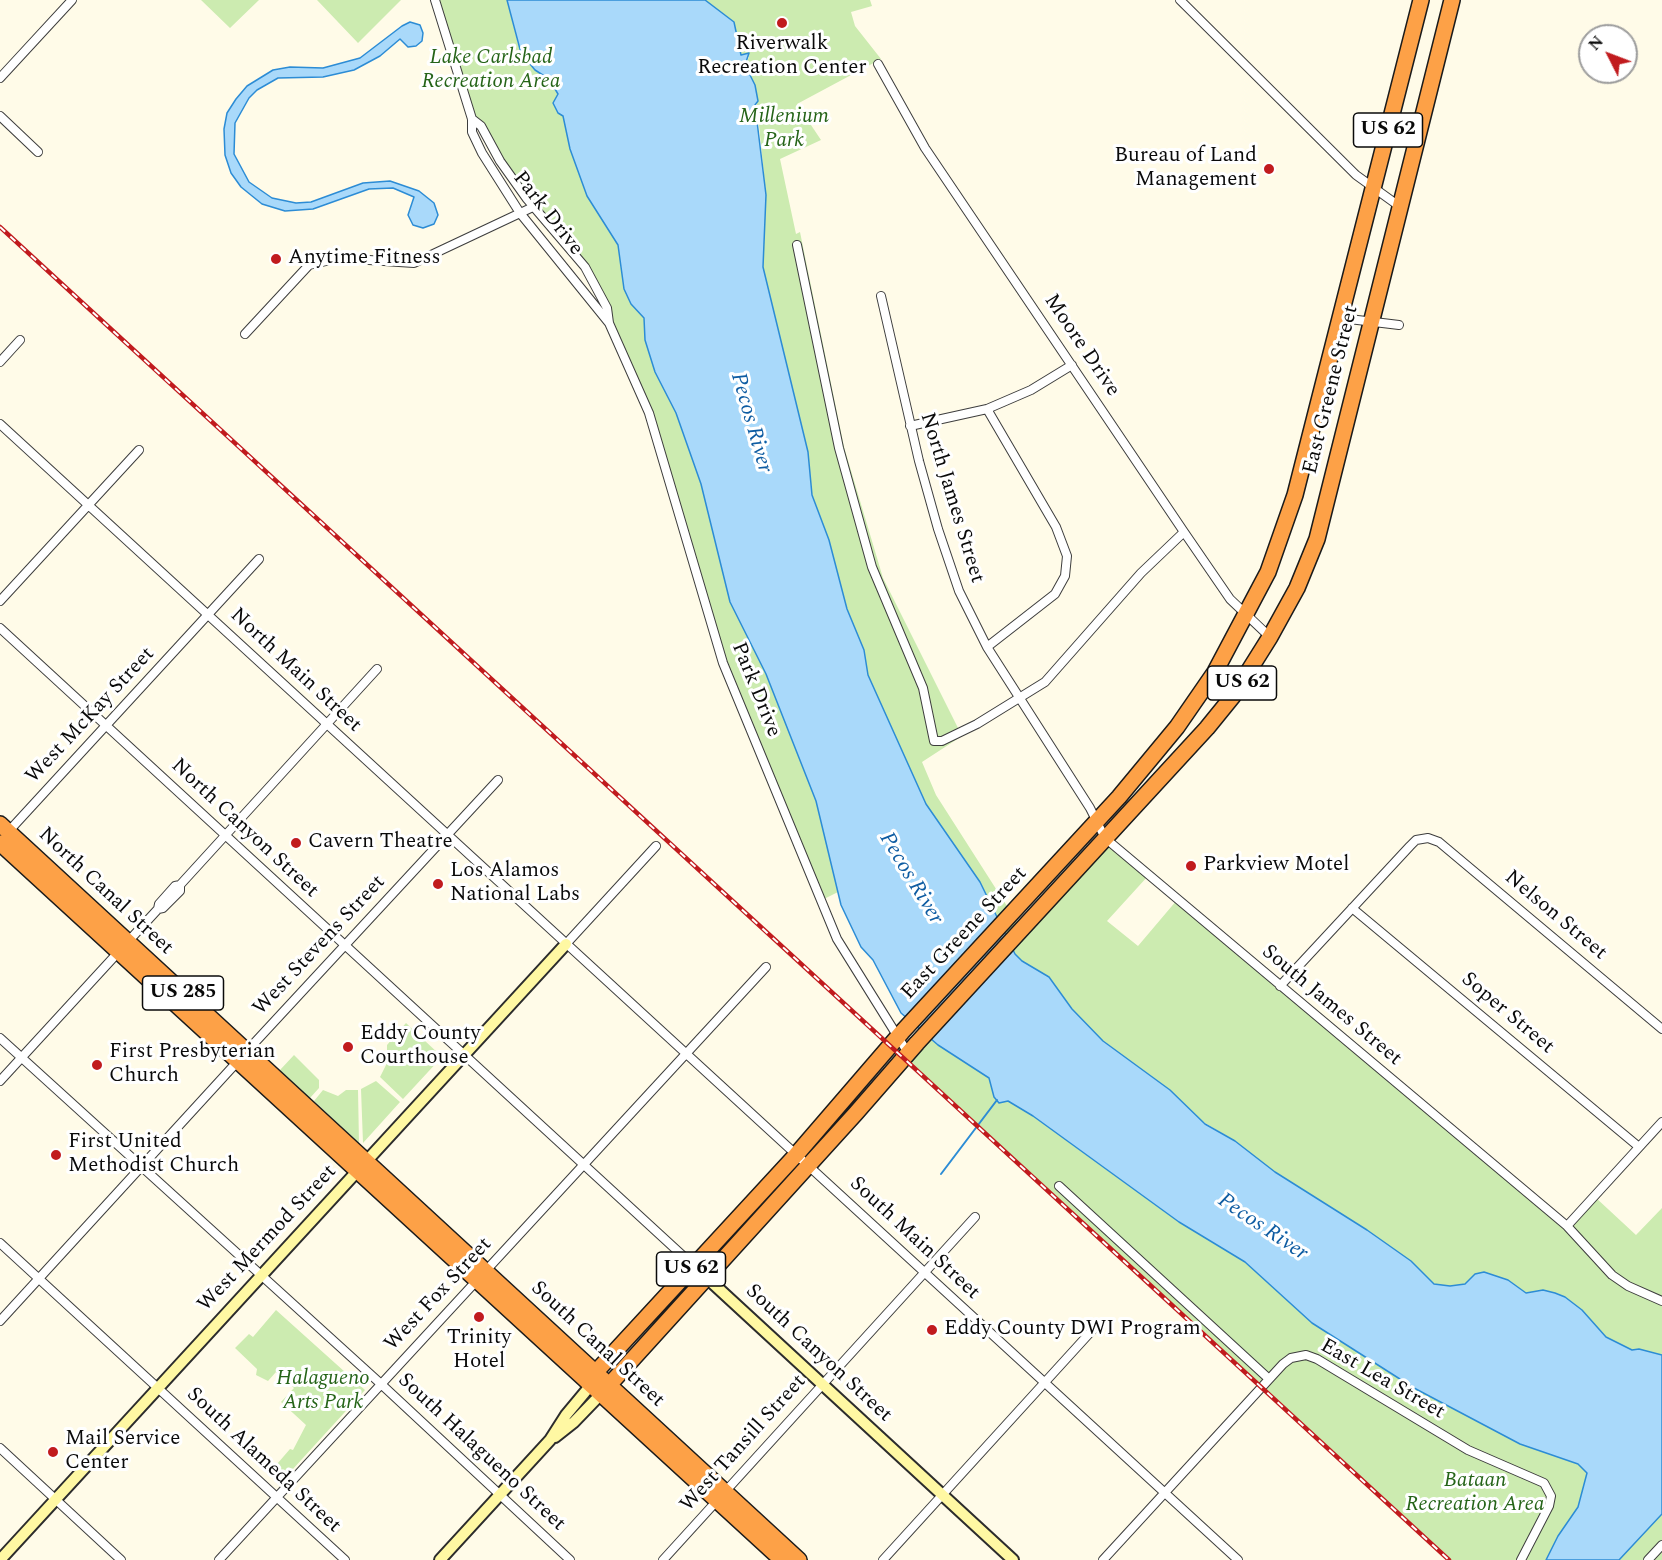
<!DOCTYPE html>
<style>
body{margin:0}
#map{position:relative;width:1662px;height:1560px;overflow:hidden;background:#fffbe8;font-family:Spectral,serif}
canvas{display:block}
.north{position:absolute;left:1578px;top:24px;width:60px;height:60px;box-sizing:border-box;background:#fff;border:2px solid #9d9d9d;border-radius:50%;rotate:312deg;font-size:16px;font-weight:700;line-height:24px;text-align:center;color:#0a0a0a}
.north::after{content:'';display:block;margin:auto;width:21px;height:27px;background:#c11b1e;clip-path:polygon(50% 0,100% 100%,50% 72%,0 100%)}
</style>
<div id="map">
<canvas width="1662" height="1560"></canvas>
<div class="north">N</div>
</div>
<script>
const ctx = document.querySelector('canvas').getContext('2d');
ctx.lineJoin = 'round';
function fillPath(path, color) {
  ctx.fillStyle = color;
  ctx.fill(path, 'evenodd');
}
function shape(rows) {
  const path = new Path2D();
  for (const r of rows) {
    path.moveTo(r[0], r[1]);
    for (let i = 2; i < r.length; i += 2) path.lineTo(r[i], r[i + 1]);
  }
  return path;
}
function strokePath(path, color, width, dash) {
  ctx.strokeStyle = color;
  ctx.lineWidth = width;
  ctx.lineCap = dash ? 'butt' : 'round';
  ctx.setLineDash(dash || []);
  ctx.stroke(path);
}
function write(font, color, halo, rows, align = 'center') {
  ctx.font = font + ' Spectral,serif';
  ctx.lineWidth = 6;
  ctx.setLineDash([]);
  ctx.textBaseline = 'middle';
  ctx.strokeStyle = halo;
  ctx.fillStyle = color;
  for (const [text, x, y, turn = 0] of rows) {
    ctx.save();
    ctx.translate(x, y);
    ctx.rotate((+turn || 0) * Math.PI / 180);
    ctx.textAlign = isNaN(turn) ? turn : align;
    if (halo) ctx.strokeText(text, 0, 0);
    ctx.fillText(text, 0, 0);
    ctx.restore();
  }
}
fillPath(shape([
 [201,0,259,0,230,28],
 [317,0,401,0,358,43],
 [435,0,507,0,518,44,535,70,549,79,558,94,567,134,587,196,618,245,624,289,644,319,645,340,655,372,676,413,701,484,730,602,766,674,816,801,838,892,820,901,723,663,649,413,585,267,472,119],
 [705,0,870,0,872,6,851,12,855,26,881,59,797,104,821,140,780,159,796,234,800,232,844,447,883,578,962,736,922,762,936,795,1021,928,1105,838,1148,876,1107,921,1138,946,1177,900,1567,1226,1595,1197,1636,1235,1662,1208,1662,1355,1639,1349,1632,1350,1606,1337,1582,1310,1559,1294,1543,1290,1526,1293,1508,1280,1484,1272,1475,1274,1465,1284,1450,1286,1434,1284,1411,1261,1366,1230,1275,1172,1235,1141,1192,1115,1170,1090,1103,1041,1072,1010,1049,977,1022,961,1015,954,980,882,926,804,868,675,864,650,847,609,829,540,812,494,808,452,763,267,766,195,755,85,745,65,749,57,741,55,734,22],
 [406,1023,440,1055,387,1058,387,1045],
 [925,1034,938,1045,989,1078,994,1097,1008,1101,1033,1116,1179,1222,1245,1262,1312,1323,1414,1388,1520,1444,1578,1464,1587,1473,1578,1507,1558,1536,1546,1560,1449,1560,903,1059],
 [294,1055,319,1080,319,1088,310,1098,280,1070],
 [440,1059,403,1099,380,1077,387,1063],
 [376,1081,400,1102,363,1143,361,1089],
 [323,1090,338,1096,346,1090,358,1090,359,1143,314,1101],
 [276,1310,365,1390,282,1481,271,1471,290,1449,293,1450,306,1425,281,1402,294,1388,276,1372,268,1381,256,1375,257,1369,235,1348,249,1334,253,1337],
 [1662,1514,1662,1560,1619,1560,1657,1518]
]), '#ccebb0');
const water = shape([
 [507,0,705,0,734,22,741,55,749,53,745,65,755,85,758,101,755,105,766,195,763,267,808,452,812,495,829,540,847,609,864,650,868,675,926,804,980,882,1015,954,1022,961,1049,977,1072,1009,1103,1041,1170,1090,1205,1124,1235,1141,1275,1172,1367,1230,1411,1261,1434,1284,1450,1286,1465,1284,1475,1274,1484,1272,1508,1280,1526,1293,1543,1290,1555,1293,1565,1297,1582,1310,1606,1337,1632,1350,1639,1349,1662,1355,1662,1514,1619,1560,1546,1560,1558,1536,1578,1507,1587,1473,1578,1464,1520,1444,1414,1388,1312,1323,1245,1262,1179,1222,1033,1116,1008,1101,999,1103,994,1097,989,1078,938,1045,901,1013,873,960,861,947,841,905,816,801,766,674,730,602,701,484,676,413,655,372,645,340,644,318,631,304,624,289,618,245,587,196,570,149,563,116,558,113,553,103,558,94,549,79,535,70,521,53,507,0],
 [410,22,420,25,423,33,422,41,416,46,408,47,400,39,380,56,354,70,323,77,278,78,257,90,249,98,235,123,234,154,249,182,272,198,296,203,311,202,363,183,390,181,419,191,434,203,438,215,434,224,423,228,413,225,408,215,414,197,393,188,369,189,313,209,285,211,262,204,241,187,231,173,225,155,224,129,227,113,236,99,247,86,273,70,290,67,323,68,360,58,402,26,410,22]
]);
fillPath(water, '#a9d9fa');
strokePath(water, '#2c8cd5', 1.5);
strokePath(shape([
 [941,1174,997,1100]
]), '#2c8cd5', 2);
const street = shape([
 [435,0,472,119,472,132,482,153,520,213,609,323],
 [1180,0,1356,175,1399,206],
 [878,64,925,148,1184,532,1230,599,1270,637],
 [0,78,72,0],
 [0,116,38,152],
 [472,119,481,126,500,161,527,199,585,267,607,308,609,323,649,413,723,663,837,939,908,1053],
 [797,245,839,448,872,567,923,688,934,741,942,741,977,724,1045,682,1141,573,1184,532],
 [881,296,919,461,938,529,959,591,987,647,1090,808,1105,838,1567,1226,1612,1275,1628,1286,1662,1301],
 [1341,318,1399,325],
 [245,334,309,265,339,258,414,263,533,207],
 [0,362,20,340],
 [0,424,1238,1560],
 [910,426,987,409,1031,390,1072,365],
 [0,601,139,450],
 [0,628,707,1278],
 [987,647,1055,594,1065,576,1067,556,1056,527,987,409],
 [8,832,259,559],
 [1352,908,1639,1147],
 [158,909,163,908,180,891,180,885],
 [566,944,656,846],
 [1280,986,1410,846,1416,840,1428,838,1439,842,1662,1029],
 [0,1038,381,1384,570,1560],
 [246,1052,498,780],
 [0,1081,158,909,159,904,175,886,180,885,377,669],
 [1059,1186,1269,1379],
 [1567,1226,1662,1122],
 [0,1243,345,1560],
 [0,1321,238,1061],
 [0,1448,121,1560],
 [219,1560,766,967],
 [663,1560,975,1217],
 [883,1560,1097,1325],
 [1103,1560,1283,1364,1291,1358,1306,1355,1317,1359,1468,1450,1544,1483,1551,1496,1549,1506,1521,1560],
 [1648,1560,1662,1545]
]);
const secondary = shape([
 [707,1278,1013,1560],
 [555,1437,574,1422,601,1394],
 [0,1560,566,944],
 [440,1560,550,1440,566,1415,591,1385]
]);
const highway = shape([
 [0,824,799,1560],
 [0,843,782,1560],
 [591,1385,595,1373,796,1155,902,1032,1119,797,1177,727,1215,672,1268,572,1295,495,1421,0],
 [601,1394,856,1113,917,1043,1207,728,1233,696,1270,637,1297,588,1317,539,1452,0]
]);
strokePath(street, '#3d3d3d', 10);
strokePath(secondary, '#2c2c2c', 14);
strokePath(highway, '#1b1b1b', 18);
strokePath(street, '#fff', 8);
strokePath(secondary, '#fff8a3', 10);
strokePath(highway, '#fda147', 15);
const rail = shape([
 [0,227,1449,1560]
]);
strokePath(rail, '#c11b1e', 4.5);
strokePath(rail, '#fff', 2, [7]);
for (const [x, y, r, color] of [
 [782,23,6,"#c11b1e"],
 [1269,169,6,"#c11b1e"],
 [276,259,6,"#c11b1e"],
 [296,843,6,"#c11b1e"],
 [1191,866,6,"#c11b1e"],
 [438,884,6,"#c11b1e"],
 [348,1047,6,"#c11b1e"],
 [97,1065,6,"#c11b1e"],
 [56,1155,6,"#c11b1e"],
 [479,1317,6,"#c11b1e"],
 [932,1330,6,"#c11b1e"],
 [53,1452,6,"#c11b1e"]
]) {
  const dot = new Path2D();
  dot.arc(x, y, r, 0, 2 * Math.PI);
  ctx.fillStyle = color;
  ctx.fill(dot);
  strokePath(dot, '#fff', 2);
}
for (const [x, y, w] of [
 [1388,130,69],
 [1242,683,69],
 [183,993,81],
 [691,1269,69]
]) {
  const box = new Path2D();
  box.roundRect(x - w / 2, y - 17, w, 34, 4.5);
  ctx.fillStyle = '#fff';
  ctx.fill(box);
  strokePath(box, '#0a0a0a', 1.5);
}
write('bold 20px', '#0a0a0a', null, [
 ["US 62",1388,130],
 ["US 62",1242,683],
 ["US 285",183,993],
 ["US 62",691,1269]
]);
write('21px', '#0a0a0a', '#fff', [
 ["Riverwalk",782,45,"center"],
 ["Recreation Center",782,69,"center"],
 ["Bureau of Land",1257,157,"right"],
 ["Management",1257,181,"right"],
 ["Anytime Fitness",288,259],
 ["Cavern Theatre",308,843],
 ["Parkview Motel",1203,866],
 ["Los Alamos",450,872],
 ["National Labs",450,896],
 ["Eddy County",360,1035],
 ["Courthouse",360,1059],
 ["First Presbyterian",109,1053],
 ["Church",109,1077],
 ["First United",68,1143],
 ["Methodist Church",68,1167],
 ["Eddy County DWI Program",944,1330],
 ["Trinity",479,1339,"center"],
 ["Hotel",479,1363,"center"],
 ["Mail Service",65,1440],
 ["Center",65,1464]
], 'left');
write('italic 21px', '#256418', '#fff', [
 ["Lake Carlsbad",491,59],
 ["Recreation Area",491,83],
 ["Millenium",784,118],
 ["Park",784,142],
 ["Halagueno",323,1380],
 ["Arts Park",323,1404],
 ["Bataan",1475,1482],
 ["Recreation Area",1475,1506]
]);
write('21px', '#0a0a0a', '#fff', [
 ["Park Drive",547,214,52],
 ["Moore Drive",1081,346,56],
 ["East Greene Street",1332,390,-76],
 ["North James Street",951,498,73],
 ["North Main Street",295,671,43],
 ["Park Drive",755,690,68],
 ["West McKay Street",91,716,-47],
 ["North Canyon Street",244,829,43],
 ["North Canal Street",105,892,43],
 ["Nelson Street",1555,916,40],
 ["East Greene Street",965,934,-47],
 ["West Stevens Street",320,946,-47],
 ["South James Street",1331,1006,40],
 ["Soper Street",1507,1014,40],
 ["West Mermod Street",268,1239,-47],
 ["South Main Street",914,1239,43],
 ["West Fox Street",439,1295,-47],
 ["South Canal Street",597,1345,43],
 ["South Canyon Street",818,1354,43],
 ["East Lea Street",1382,1380,30],
 ["West Tansill Street",744,1444,-48],
 ["South Halagueno Street",481,1453,43],
 ["South Alameda Street",263,1461,43]
]);
write('italic 22px', '#0e5ca2', '#fff', [
 ["Pecos River",750,423,74],
 ["Pecos River",910,879,59],
 ["Pecos River",1262,1228,34]
]);
</script>
